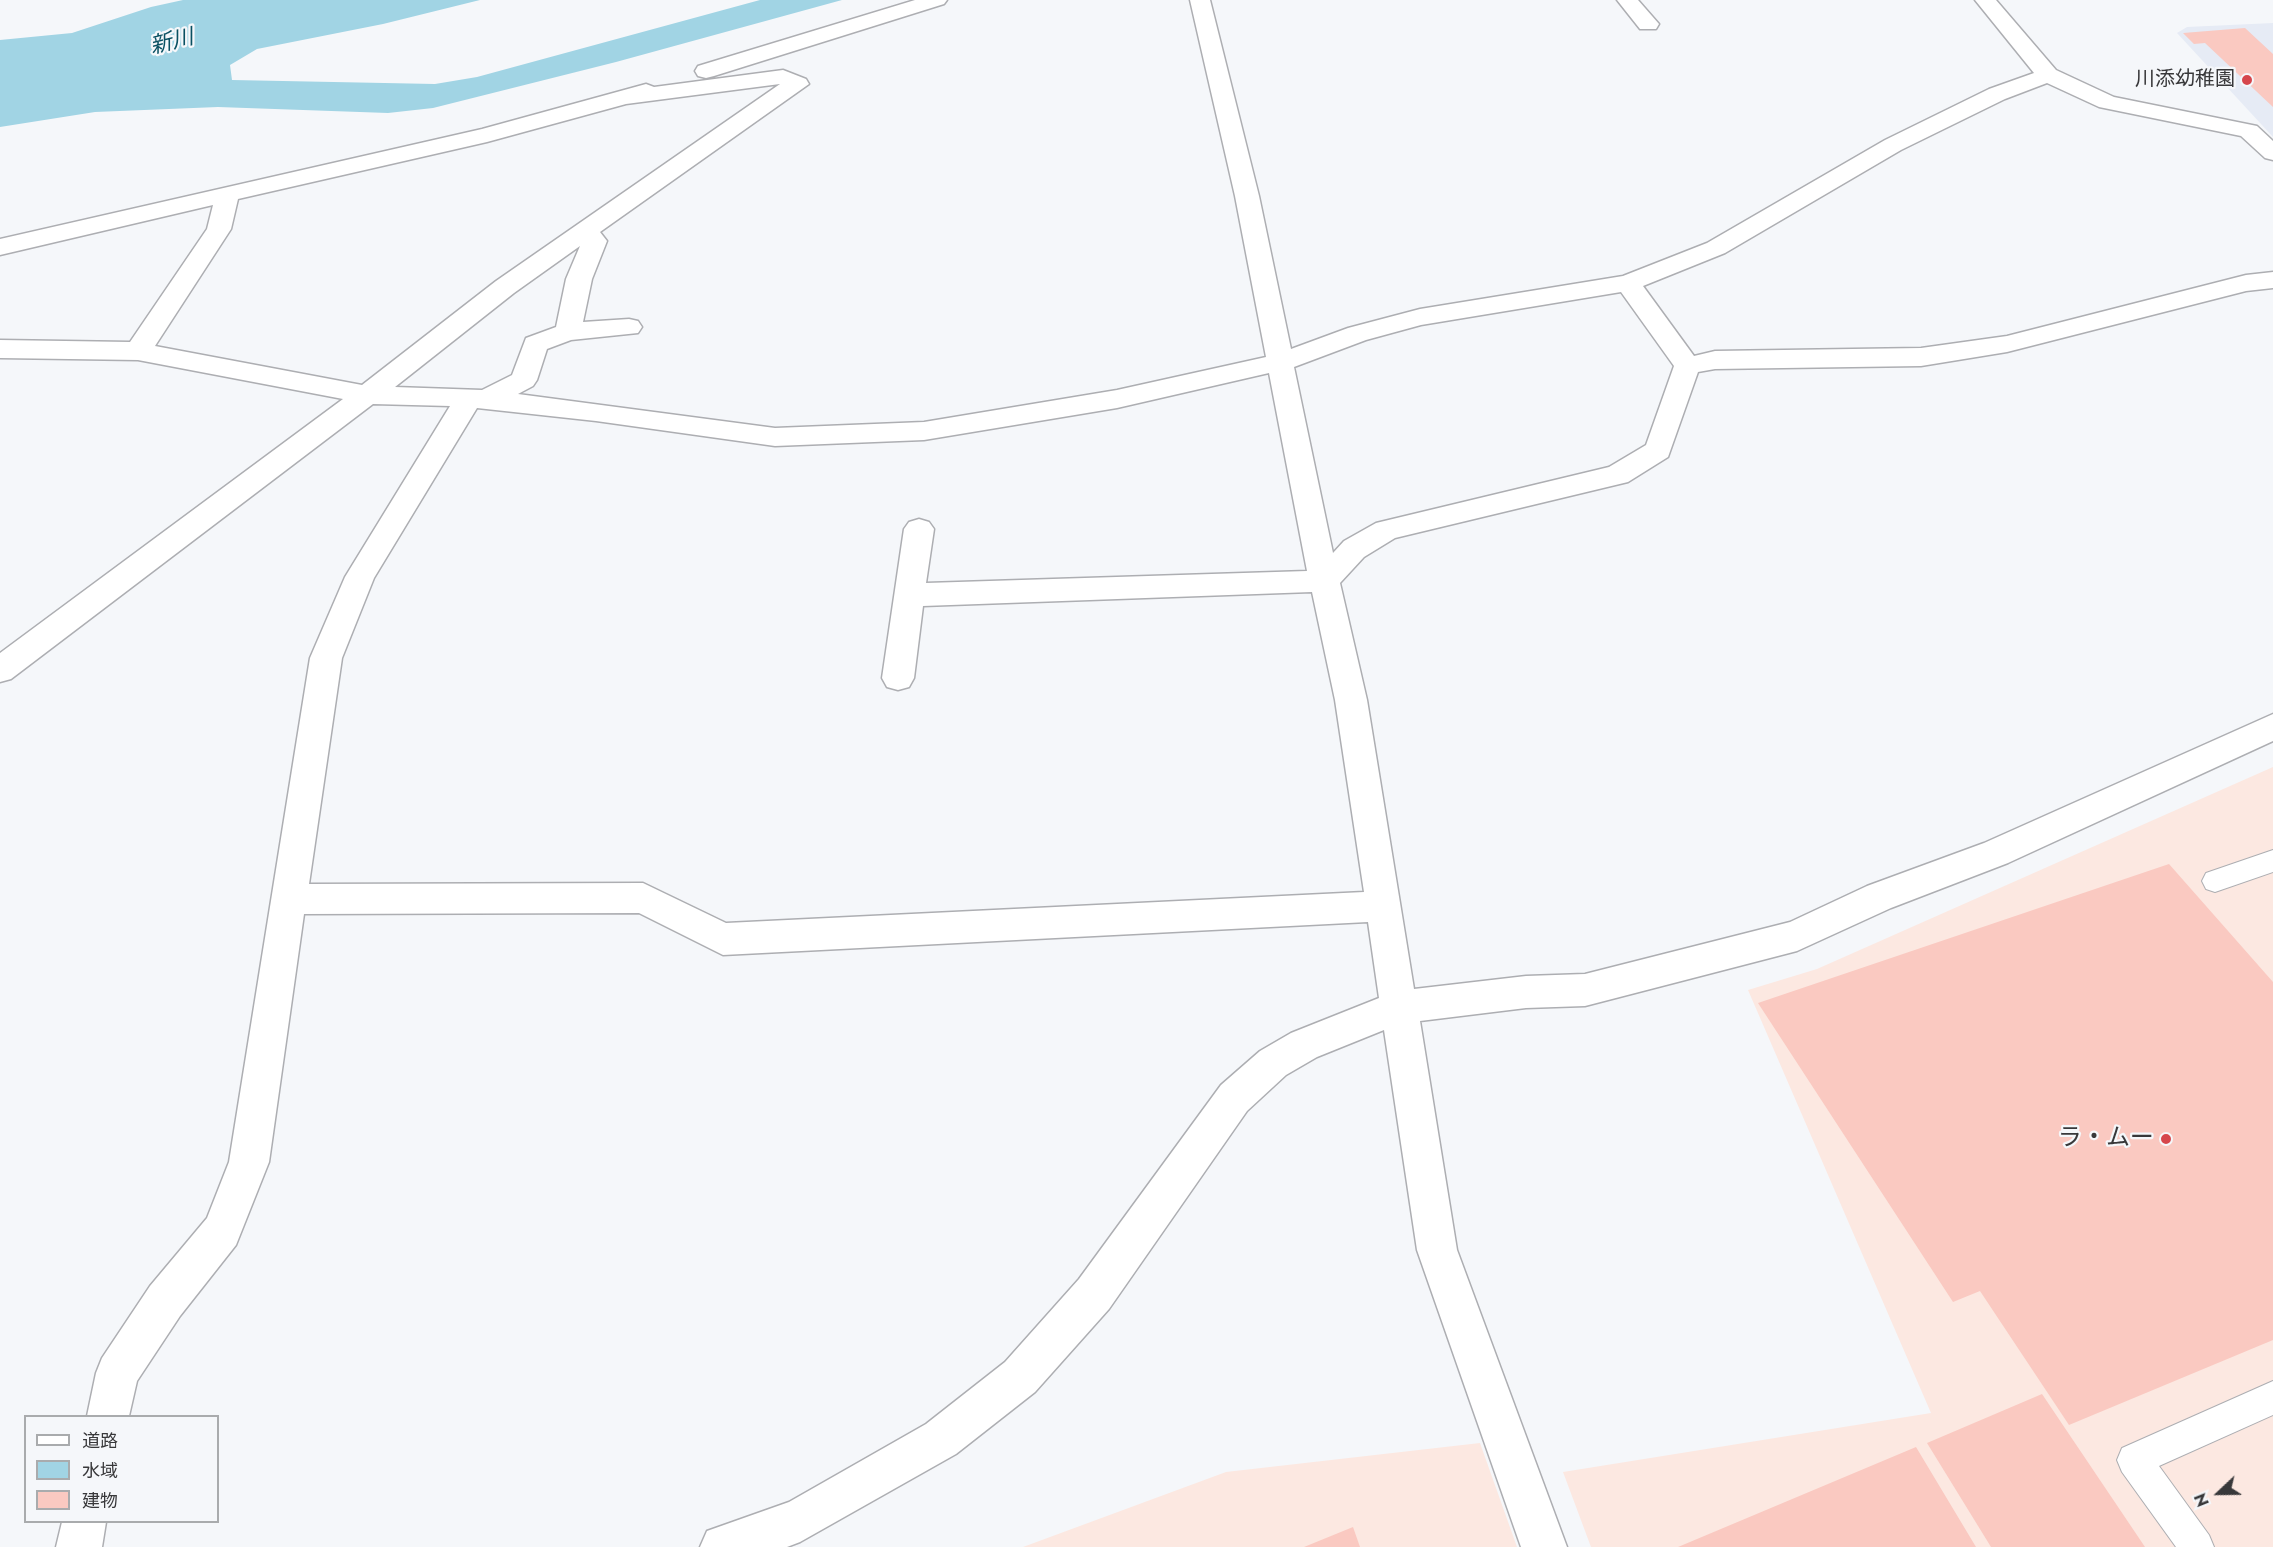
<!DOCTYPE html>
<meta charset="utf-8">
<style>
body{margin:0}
#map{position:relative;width:2273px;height:1547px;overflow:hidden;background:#f5f7fa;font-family:Jost,"Noto Sans JP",sans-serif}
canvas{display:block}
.legend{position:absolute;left:24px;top:1415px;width:195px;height:108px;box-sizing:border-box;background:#f5f7fa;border:2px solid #a9abad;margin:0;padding:8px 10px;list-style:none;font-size:18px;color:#38383a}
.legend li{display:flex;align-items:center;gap:12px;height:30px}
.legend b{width:30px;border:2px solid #a9abad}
.north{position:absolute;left:2189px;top:1463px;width:60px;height:60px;-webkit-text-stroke:4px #f5f7fa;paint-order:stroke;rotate:248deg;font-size:16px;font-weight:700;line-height:24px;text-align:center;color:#38383a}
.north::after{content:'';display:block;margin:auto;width:21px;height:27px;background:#38383a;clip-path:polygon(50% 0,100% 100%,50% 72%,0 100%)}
</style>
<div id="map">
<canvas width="2273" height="1547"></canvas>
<ul class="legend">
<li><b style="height:8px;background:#fff"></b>道路</li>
<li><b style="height:16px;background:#a1d4e4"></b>水域</li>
<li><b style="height:16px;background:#fac9c1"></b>建物</li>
</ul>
<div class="north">N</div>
</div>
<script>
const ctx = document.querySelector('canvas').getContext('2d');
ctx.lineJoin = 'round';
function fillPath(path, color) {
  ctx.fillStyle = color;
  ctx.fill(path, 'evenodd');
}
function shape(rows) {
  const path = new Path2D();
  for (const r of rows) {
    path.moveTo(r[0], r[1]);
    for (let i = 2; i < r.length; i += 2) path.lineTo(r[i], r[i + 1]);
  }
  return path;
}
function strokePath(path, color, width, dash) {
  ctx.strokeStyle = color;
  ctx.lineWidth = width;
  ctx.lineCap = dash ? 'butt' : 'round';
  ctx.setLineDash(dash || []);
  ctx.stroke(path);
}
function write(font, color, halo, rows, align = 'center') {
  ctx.font = font + ' Jost,"Noto Sans JP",sans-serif';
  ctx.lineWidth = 4.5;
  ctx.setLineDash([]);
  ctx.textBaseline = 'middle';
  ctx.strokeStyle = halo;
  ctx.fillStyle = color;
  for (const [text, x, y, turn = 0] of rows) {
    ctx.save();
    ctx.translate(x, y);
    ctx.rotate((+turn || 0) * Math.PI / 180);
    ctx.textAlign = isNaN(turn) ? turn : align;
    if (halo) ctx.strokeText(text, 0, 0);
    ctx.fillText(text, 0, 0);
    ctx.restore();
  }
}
fillPath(shape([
 [2273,767,2273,1547,1591,1547,1563,1472,1931,1413,1748,990,1817,969],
 [1480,1443,1517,1547,1023,1547,1226,1472]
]), '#fce8e1');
fillPath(shape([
 [2273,23,2273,137,2177,33,2187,27]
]), '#e6ebf5');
fillPath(shape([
 [183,0,480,0,383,24,257,49,230,65,232,80,435,84,477,77,760,0,842,0,616,62,433,108,388,113,218,107,95,112,0,127,0,40,72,33,151,7]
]), '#a1d4e4');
fillPath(shape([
 [2245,28,2273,54,2273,107,2205,43,2194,44,2183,33],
 [2169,864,2273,982,2273,1340,2069,1425,1980,1291,1953,1302,1758,1003],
 [2042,1394,2145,1547,1991,1547,1927,1443],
 [1916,1447,1976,1547,1678,1547],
 [1353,1527,1360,1547,1304,1547]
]), '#fac9c1');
const service = shape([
 [2273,850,2273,872,2215,892,2206,889,2202,881,2206,873,2273,850],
 [2273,1381,2273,1415,2159,1466,2209,1535,2214,1547,2176,1547,2122,1472,2117,1460,2122,1448,2273,1381]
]);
const minor = shape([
 [915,0,947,0,944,4,714,76,706,78,698,76,695,71,698,66,915,0],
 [1190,0,1210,0,1259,196,1291,349,1348,328,1420,309,1623,276,1707,243,1885,140,1989,89,2034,73,1975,0,1996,0,2056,70,2114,97,2257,126,2273,141,2273,160,2265,158,2241,136,2099,107,2047,83,2005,99,1901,150,1725,253,1643,286,1694,356,1715,351,1921,348,2007,336,2246,275,2273,272,2273,288,2246,291,2007,352,1921,366,1715,369,1698,372,1668,457,1628,482,1395,538,1364,557,1340,583,1367,700,1414,989,1526,976,1585,974,1790,922,1867,886,1984,843,2273,714,2273,741,2008,863,1891,908,1797,951,1585,1006,1526,1008,1420,1021,1457,1250,1567,1547,1521,1547,1417,1250,1384,1030,1317,1057,1286,1075,1247,1111,1109,1309,1035,1392,956,1454,800,1542,787,1547,700,1547,707,1531,789,1502,926,1424,1005,1362,1079,1279,1221,1085,1260,1051,1291,1033,1379,998,1368,922,723,955,639,913,304,914,269,1162,236,1245,180,1316,137,1381,129,1416,87,1416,96,1373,102,1358,150,1286,207,1218,229,1162,310,658,345,577,450,406,373,404,11,679,0,682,0,653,343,399,138,360,0,358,0,340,130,342,207,229,213,205,0,255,0,239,482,129,646,84,654,87,783,70,806,79,809,84,600,232,607,241,592,279,583,322,629,319,638,321,642,327,638,333,571,340,547,349,537,380,533,386,518,394,775,428,924,422,1117,390,1266,357,1235,196,1190,0],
 [780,84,496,281,362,385,155,346,231,229,238,199,487,142,626,104,780,84],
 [580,246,566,279,556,327,526,338,512,375,482,390,395,387,514,293,580,246],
 [1621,292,1674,366,1646,445,1609,467,1376,523,1344,541,1333,553,1294,367,1366,340,1421,325,1621,292],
 [1269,373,1307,571,926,583,934,529,929,522,919,519,909,522,904,529,882,678,887,687,898,690,909,687,914,678,923,606,1312,592,1335,700,1364,892,726,923,643,883,309,884,342,658,374,578,477,408,596,421,775,446,924,440,1117,408,1269,373],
 [1617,0,1638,0,1659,24,1656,29,1640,29,1617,0],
 [62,1522,106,1522,102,1547,56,1547,62,1522]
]);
strokePath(service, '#adaeb2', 2);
strokePath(minor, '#adaeb2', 3);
fillPath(service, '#fff');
fillPath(minor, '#fff');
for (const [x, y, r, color] of [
 [2247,80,6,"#d6464c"],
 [2166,1139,6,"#d6464c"]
]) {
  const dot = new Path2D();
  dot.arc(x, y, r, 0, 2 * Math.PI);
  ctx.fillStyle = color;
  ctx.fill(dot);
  strokePath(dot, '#f5f7fa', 2);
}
write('20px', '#38383a', '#f5f7fa', [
 ["川添幼稚園",2235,80]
], 'right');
write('italic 22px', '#095062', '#f5f7fa', [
 ["新川",172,43,-14]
]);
write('24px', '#38383a', '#f5f7fa', [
 ["ラ・ムー",2154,1139]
], 'right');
</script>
